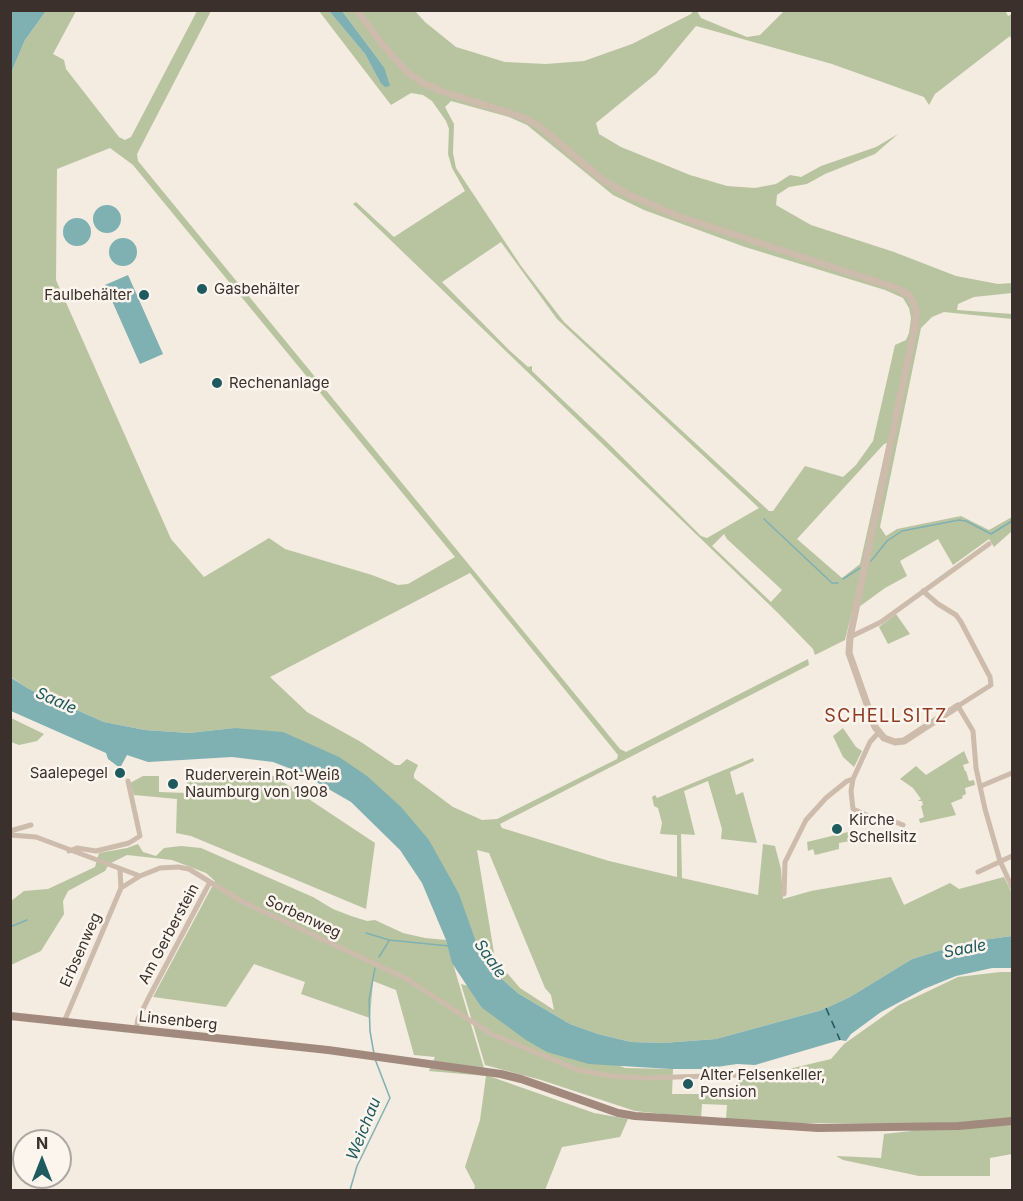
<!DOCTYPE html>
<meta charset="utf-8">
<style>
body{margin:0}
#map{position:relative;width:1023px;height:1201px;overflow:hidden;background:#f4ebe1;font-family:Inter,sans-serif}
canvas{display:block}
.frame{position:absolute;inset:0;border:12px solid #3b302b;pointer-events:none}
.north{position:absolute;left:12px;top:1129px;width:60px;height:60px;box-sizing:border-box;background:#fbf5ee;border:2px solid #aea6a0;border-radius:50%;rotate:0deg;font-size:16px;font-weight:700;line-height:24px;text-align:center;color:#3b302b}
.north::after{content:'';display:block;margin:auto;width:21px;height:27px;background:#1f5a5e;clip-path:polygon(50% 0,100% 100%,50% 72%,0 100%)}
</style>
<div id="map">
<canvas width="1023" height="1201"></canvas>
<div class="frame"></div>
<div class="north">N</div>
</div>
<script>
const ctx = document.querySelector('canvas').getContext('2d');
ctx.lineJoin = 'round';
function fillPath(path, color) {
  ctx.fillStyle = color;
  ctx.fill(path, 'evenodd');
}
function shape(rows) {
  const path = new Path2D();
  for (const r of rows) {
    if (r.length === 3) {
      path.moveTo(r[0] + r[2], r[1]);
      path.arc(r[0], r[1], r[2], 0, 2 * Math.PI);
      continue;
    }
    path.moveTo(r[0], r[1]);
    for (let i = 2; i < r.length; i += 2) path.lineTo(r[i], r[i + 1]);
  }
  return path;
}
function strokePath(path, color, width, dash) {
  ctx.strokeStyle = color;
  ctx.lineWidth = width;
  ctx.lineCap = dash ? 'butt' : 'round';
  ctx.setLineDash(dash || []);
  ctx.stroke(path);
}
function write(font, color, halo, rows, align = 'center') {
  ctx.font = font + ' Inter,sans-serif';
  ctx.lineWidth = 5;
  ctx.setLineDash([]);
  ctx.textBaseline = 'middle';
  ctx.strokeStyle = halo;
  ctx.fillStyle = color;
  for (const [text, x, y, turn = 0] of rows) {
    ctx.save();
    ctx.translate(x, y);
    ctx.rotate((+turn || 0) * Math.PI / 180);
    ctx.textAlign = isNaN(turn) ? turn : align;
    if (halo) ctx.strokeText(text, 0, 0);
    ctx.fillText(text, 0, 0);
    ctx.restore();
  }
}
fillPath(shape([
 [1005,10,1008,16,1012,14,1012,42,1010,36,935,94,929,105,924,97,832,64,696,26,656,74,596,123,599,134,621,147,690,175,727,186,755,188,776,184,790,175,801,177,821,166,876,147,898,134,875,154,825,174,807,184,789,187,777,195,776,205,811,225,894,252,956,276,998,284,1012,283,1012,293,974,297,958,304,957,310,1012,314,1012,319,944,312,932,317,921,328,880,527,886,536,897,529,961,516,989,530,1012,517,1012,531,994,547,989,539,953,565,938,539,900,561,907,576,885,588,852,612,845,640,815,655,813,649,778,613,353,204,356,202,394,237,465,191,452,168,448,154,449,129,446,121,432,101,423,95,411,93,391,105,319,11,329,11,365,54,380,82,384,67,342,11,415,11,425,22,456,47,505,62,546,64,584,61,632,44,691,14,693,11,697,11,701,18,747,37,760,35,784,11],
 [451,101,509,117,527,125,613,195,644,210,745,247,885,290,903,298,909,308,911,318,909,333,906,340,895,345,873,441,856,465,843,477,805,466,773,511,769,511,564,322,521,266,456,168,453,153,454,124,445,107],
 [501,242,557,319,759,508,707,538,701,536,608,443,532,371,532,366,528,367,509,350,442,282],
 [887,443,860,564,842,578,797,539,884,444],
 [724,534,727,539,782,590,771,602,712,546],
 [46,11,76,11,53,54,64,60,66,69,119,137,125,140,131,137,197,11,211,11,137,154,138,161,620,749,626,752,808,659,809,665,500,824,502,828,609,861,677,877,677,835,660,834,662,823,658,808,654,806,652,797,655,795,657,798,753,758,754,761,730,772,736,795,743,792,757,843,721,839,722,829,708,781,684,791,695,835,681,834,682,878,758,895,763,844,775,846,781,869,783,899,811,891,891,877,904,905,950,883,959,889,1004,877,1012,893,1012,936,968,942,912,959,850,997,822,1010,716,1039,663,1043,631,1042,598,1034,570,1024,519,994,495,973,482,959,429,840,234,728,189,733,145,730,104,722,29,689,11,677,11,73,25,40],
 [110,148,133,165,455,557,408,584,398,585,372,575,285,549,269,538,204,577,171,539,56,280,57,169],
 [470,573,618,755,617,759,497,819,482,820,453,807,414,778,414,774,418,765,407,759,400,765,395,765,361,742,307,712,270,677],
 [477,850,489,853,545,988,551,995,554,1010,520,988,495,959],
 [896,614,910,634,888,644,879,627],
 [10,718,11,718,44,734,37,741,19,745,11,742],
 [843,728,856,747,862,751,854,767,843,757,833,736],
 [964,751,969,763,963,765,965,771,966,771,969,781,974,780,975,785,965,788,966,794,962,796,963,798,951,803,956,815,920,823,919,819,924,817,921,806,923,805,922,801,918,801,921,799,913,788,900,779,916,766,926,775],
 [201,775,274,776,375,843,366,909,191,836,176,833,177,799,134,795,130,783,143,776,159,776,159,792,186,793,187,776],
 [848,832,850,841,839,843,839,849,815,855,813,849,808,851,807,842],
 [138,844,143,852,156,856,164,848,181,846,201,848,313,897,333,909,351,916,367,921,375,920,403,933,425,938,446,940,486,1075,594,1113,628,1119,620,1137,562,1147,545,1190,474,1190,475,1186,465,1167,480,1120,486,1076,429,1071,435,1057,414,1055,396,990,373,981,370,1018,301,994,305,982,254,964,226,1007,153,997,215,881,206,873,172,860,127,855,109,864,105,871,68,891,63,901,64,914,41,951,11,965,11,901,24,891,48,889,95,867,99,853,127,848],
 [1000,972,1012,972,1012,1154,990,1158,990,1176,919,1176,843,1160,836,1156,881,1158,884,1134,911,1131,909,1124,796,1123,726,1119,727,1105,702,1104,701,1118,635,1111,541,1080,485,1065,461,984,468,986,481,1007,625,1068,673,1069,672,1094,734,1094,738,1081,831,1059,844,1044,899,1005,958,977]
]), '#b8c4a0');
fillPath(shape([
 [11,10,46,11,25,40,11,73],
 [329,11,342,11,384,67,390,86,385,87,380,82,365,54],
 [107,219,14],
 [77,232,14],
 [123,252,14],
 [128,275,163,354,140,364,105,285],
 [10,677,29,689,104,722,145,730,189,733,234,728,283,732,339,757,367,776,401,807,429,840,459,894,482,959,495,973,519,994,570,1024,598,1034,631,1042,663,1043,716,1039,822,1010,850,997,912,959,968,942,1012,936,1012,968,992,968,956,976,924,989,881,1012,851,1034,846,1041,840,1040,755,1065,737,1064,703,1069,671,1069,589,1064,547,1052,526,1040,481,1007,452,963,446,940,422,883,400,850,351,802,299,772,273,762,232,757,148,762,127,755,120,768,108,759,106,753,11,711]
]), '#7fb0b2');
strokePath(shape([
 [764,519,832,583,838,583],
 [871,561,887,541,902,531,959,520,966,521,991,534,1012,521],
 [843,579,860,568],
 [10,927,27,920],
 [366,933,389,940,449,946],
 [379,957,389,941],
 [374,1054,370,1031,369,1000,375,968],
 [350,1190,357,1166,390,1098,375,1059]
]), '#7fb0b2', 1.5);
strokePath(shape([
 [826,1008,840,1040]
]), '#1f5a5e', 1.5, [8, 6]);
strokePath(shape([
 [923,591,938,604,956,615,961,622,990,677,991,685,958,706,973,731,976,768,985,809,1000,861,1012,887],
 [850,637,881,622,989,544],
 [853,779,851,791,853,809,875,819,893,821,903,825],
 [981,786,1012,773],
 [10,831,31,825],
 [10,835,36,837,140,876],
 [69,851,77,848,96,851,129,843,140,836,128,781],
 [978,872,1012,856],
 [121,888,140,876,160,868,178,867,189,869,241,901,407,979,491,1034,578,1070,611,1076,643,1078,742,1075],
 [784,894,785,862,806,820,826,798,847,781,853,779,870,742,879,732],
 [64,1022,121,888,120,870],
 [136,1030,138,1019,148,999,210,882]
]), '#cdbbac', 5);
strokePath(shape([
 [357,10,381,43,407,72,423,83,441,91,522,117,539,126,603,180,627,194,678,216,899,289,910,296,917,312,914,331,850,637,849,653,875,727,884,738,895,742,904,741,958,706]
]), '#cdbbac', 7);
strokePath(shape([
 [10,1016,328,1050,501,1074,521,1079,618,1113,635,1116,818,1128,959,1126,1012,1121]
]), '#a18a7d', 8);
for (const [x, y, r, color] of [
 [202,289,6,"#1f5a5e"],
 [144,295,6,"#1f5a5e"],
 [217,383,6,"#1f5a5e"],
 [120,773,6,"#1f5a5e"],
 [173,784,6,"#1f5a5e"],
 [837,829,6,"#1f5a5e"],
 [688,1084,6,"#1f5a5e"]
]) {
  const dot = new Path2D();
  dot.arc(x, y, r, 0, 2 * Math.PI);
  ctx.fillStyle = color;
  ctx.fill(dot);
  strokePath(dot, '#fbf5ee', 2);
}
write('15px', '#3b302b', '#fbf5ee', [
 ["Gasbehälter",214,289],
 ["Faulbehälter",132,295,"right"],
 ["Rechenanlage",229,383],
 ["Saalepegel",108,773,"right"],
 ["Ruderverein Rot-Weiß",185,775],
 ["Naumburg von 1908",185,792],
 ["Kirche",849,820],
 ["Schellsitz",849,837],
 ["Alter Felsenkeller,",700,1075],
 ["Pension",700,1092]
], 'left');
write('15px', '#3b302b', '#fbf5ee', [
 ["Sorbenweg",303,917,25],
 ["Am Gerberstein",169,934,-62],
 ["Erbsenweg",81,950,-66],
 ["Linsenberg",178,1021,6]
]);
write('italic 16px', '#1f5a5e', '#fbf5ee', [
 ["Saale",56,701,24],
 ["Saale",965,949,-11],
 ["Saale",490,959,55],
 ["Weichau",364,1129,-68]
]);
ctx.letterSpacing = '1.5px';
write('18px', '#8c3b22', '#fbf5ee', [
 ["SCHELLSITZ",886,717]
]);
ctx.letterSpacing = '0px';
</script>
